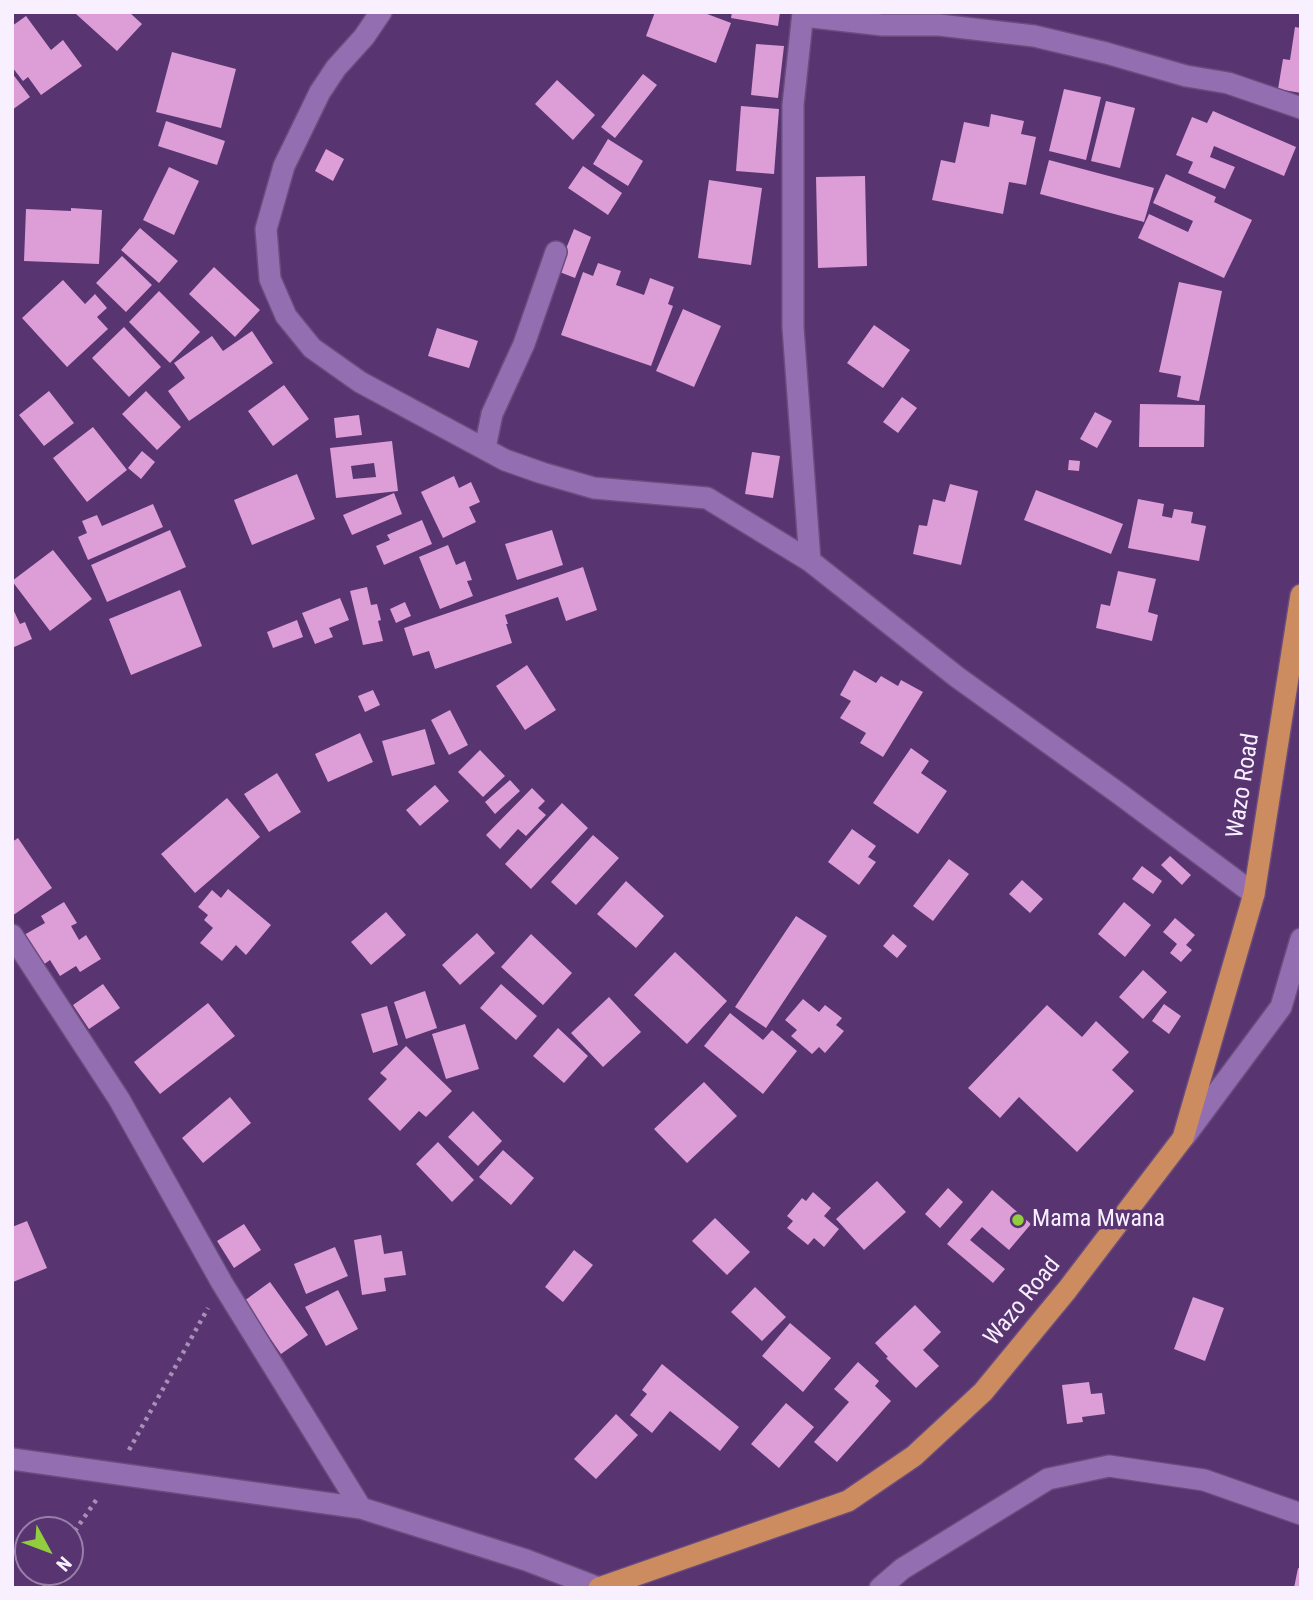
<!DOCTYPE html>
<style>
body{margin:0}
#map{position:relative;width:1313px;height:1600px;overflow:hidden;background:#583471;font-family:"Roboto Condensed",sans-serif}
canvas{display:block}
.frame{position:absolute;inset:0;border:14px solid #f8f0ff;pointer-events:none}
.north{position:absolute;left:14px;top:1516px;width:70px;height:70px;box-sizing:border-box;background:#583471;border:2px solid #987faa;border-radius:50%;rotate:131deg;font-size:19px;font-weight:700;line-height:28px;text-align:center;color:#f8f0ff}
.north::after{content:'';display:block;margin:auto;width:24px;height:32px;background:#91cd3f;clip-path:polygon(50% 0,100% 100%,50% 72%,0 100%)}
</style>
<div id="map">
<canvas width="1313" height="1600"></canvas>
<div class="frame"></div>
<div class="north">N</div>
</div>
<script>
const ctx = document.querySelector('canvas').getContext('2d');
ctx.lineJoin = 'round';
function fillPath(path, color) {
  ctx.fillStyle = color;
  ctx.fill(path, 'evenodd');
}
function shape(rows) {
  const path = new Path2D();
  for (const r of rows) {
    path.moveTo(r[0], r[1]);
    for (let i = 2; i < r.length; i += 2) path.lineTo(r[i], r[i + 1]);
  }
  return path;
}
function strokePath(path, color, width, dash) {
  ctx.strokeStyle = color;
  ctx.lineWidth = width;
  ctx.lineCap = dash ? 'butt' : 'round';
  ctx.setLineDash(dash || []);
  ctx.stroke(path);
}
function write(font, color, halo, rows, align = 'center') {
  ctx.font = font + ' "Roboto Condensed",sans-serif';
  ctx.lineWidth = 7;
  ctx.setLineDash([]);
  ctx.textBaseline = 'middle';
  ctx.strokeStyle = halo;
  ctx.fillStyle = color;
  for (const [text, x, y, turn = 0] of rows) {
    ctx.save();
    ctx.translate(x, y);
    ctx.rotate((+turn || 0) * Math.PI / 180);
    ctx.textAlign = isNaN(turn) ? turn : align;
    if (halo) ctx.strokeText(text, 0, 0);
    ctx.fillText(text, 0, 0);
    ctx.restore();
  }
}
fillPath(shape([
 [78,12,129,12,142,24,117,51,76,14],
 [655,12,702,12,731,23,716,63,646,36],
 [732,12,780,12,778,26,731,18],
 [26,16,51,50,63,40,82,66,41,95,28,77,23,81,12,67,12,26],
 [1295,27,1301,28,1301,93,1278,89,1283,59,1290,60],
 [756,44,784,46,778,98,751,95],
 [172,52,236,69,221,128,156,112],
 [12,73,30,97,12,110],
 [643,74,657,85,615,138,601,127],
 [557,80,595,115,573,140,535,104],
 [1064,89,1101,97,1086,160,1049,151],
 [1106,101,1135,108,1120,168,1091,161],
 [741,106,779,109,774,174,736,171],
 [1213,111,1296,147,1284,176,1214,146,1210,157,1235,167,1225,189,1188,173,1193,162,1176,155,1192,117,1207,123],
 [991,114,1024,121,1021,134,1036,137,1026,185,1009,182,1003,214,932,200,941,160,955,163,964,122,989,127],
 [166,121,225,141,217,165,158,146],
 [608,139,643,161,628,186,593,164],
 [326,149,344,159,333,181,315,171],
 [1049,160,1154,188,1144,222,1040,194],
 [583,166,622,193,608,215,568,188],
 [169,167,199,181,174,235,143,220],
 [1166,174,1216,197,1214,202,1252,220,1224,278,1138,238,1149,214,1188,232,1193,221,1153,203],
 [865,176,867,266,818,268,816,177],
 [709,180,762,188,751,265,698,258],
 [71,208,102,210,99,264,24,261,26,209,71,211],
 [140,228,178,261,159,283,121,250],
 [574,229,591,237,575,278,557,271],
 [122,256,152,285,126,312,96,283],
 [598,263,621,271,616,285,644,295,650,278,674,287,668,304,673,306,651,366,561,335,583,272,593,276],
 [214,267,260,310,235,337,189,294],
 [63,280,85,304,95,294,107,308,97,317,108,329,67,367,22,318],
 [1179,282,1222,291,1199,401,1177,397,1181,376,1159,372],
 [159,291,200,332,170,363,129,322],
 [683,309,721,326,694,387,656,371],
 [874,325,910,350,883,388,847,363],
 [124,327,161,367,129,397,92,358],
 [437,328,478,341,469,368,428,356],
 [252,331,273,363,189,421,168,391,185,378,174,363,212,336,223,351],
 [284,385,309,419,273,446,248,411],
 [49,391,74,423,44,446,19,415],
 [146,391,181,427,157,450,122,414],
 [902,397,917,408,898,433,883,422],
 [1140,404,1205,405,1204,447,1139,447],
 [1095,412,1112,421,1097,448,1080,439],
 [359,415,362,435,336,438,334,418],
 [93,427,127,470,87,502,53,458],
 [392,441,398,491,336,498,330,448],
 [374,463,376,477,353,479,351,466],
 [142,451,155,462,141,479,128,468],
 [752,452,780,456,773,498,745,494],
 [1069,460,1080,461,1079,471,1068,470],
 [297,474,315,519,252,545,234,500],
 [454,476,459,488,471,482,480,502,469,507,476,522,443,538,421,492],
 [950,484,978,491,961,565,913,554,919,525,927,526,933,499,945,502],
 [1036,490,1123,524,1111,554,1024,520],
 [394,493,402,514,352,535,343,515],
 [1138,499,1164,504,1162,516,1172,518,1174,509,1193,512,1191,523,1206,526,1199,561,1128,548],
 [153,504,163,527,88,560,78,537,87,533,82,521,97,515,102,526],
 [422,520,432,544,384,565,376,546,390,540,387,535],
 [170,530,186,567,107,602,91,565],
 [552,530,563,565,517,580,505,544],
 [448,545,456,565,465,561,472,580,467,581,473,596,440,609,419,557],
 [53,550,92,599,50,631,12,581],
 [583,567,597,610,566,621,558,597,505,615,508,624,506,624,512,643,435,669,429,651,413,656,404,628],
 [1118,571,1156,579,1148,612,1158,615,1152,641,1096,628,1101,604,1110,606],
 [367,587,371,605,377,604,381,620,378,621,383,641,363,645,350,591],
 [180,590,202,646,131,675,109,619],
 [340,598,349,620,329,628,333,637,315,644,302,613],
 [405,602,411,616,396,623,390,609],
 [12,607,20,624,25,622,32,639,12,648],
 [297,620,303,637,273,648,267,632],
 [527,665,556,710,525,730,496,686],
 [854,670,876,683,881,676,898,686,901,680,923,692,883,757,860,743,866,733,840,718,851,701,840,695],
 [373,690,380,705,365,712,358,696],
 [450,710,468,745,449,755,431,720],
 [425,729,435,764,392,776,382,741],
 [360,733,373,762,328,782,315,754],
 [911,748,929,761,921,773,947,791,918,834,873,803],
 [480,750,505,776,483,797,458,772],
 [277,773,301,812,269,832,244,794],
 [510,780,520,791,495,814,485,802],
 [435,785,449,801,420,826,406,810],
 [532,788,545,801,538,808,546,815,526,836,518,829,500,849,486,835],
 [227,798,260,837,195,893,161,854],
 [562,803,588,828,531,889,505,864],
 [852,829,876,846,868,857,876,862,859,885,828,862],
 [593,835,619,858,576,905,551,882],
 [18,838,52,888,12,916,12,842],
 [1170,856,1191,875,1182,885,1161,865],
 [949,859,969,874,933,921,913,906],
 [1142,866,1162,881,1153,894,1132,879],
 [1022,880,1043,899,1030,913,1009,894],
 [626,881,664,916,636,948,597,914],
 [228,889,271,925,246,955,236,945,222,961,200,943,213,928,204,920,208,915,198,907,212,890,221,898],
 [64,902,77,923,71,926,79,940,86,935,101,959,80,972,76,966,60,976,50,960,43,965,24,935,45,923,41,916],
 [1124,902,1151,925,1125,957,1098,934],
 [386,912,406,935,371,965,351,942],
 [796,916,827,936,766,1028,735,1007],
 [1175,918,1195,935,1186,945,1192,950,1181,962,1170,953,1177,944,1163,932],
 [477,933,495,953,460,985,442,965],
 [531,934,572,973,543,1005,501,967],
 [893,934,907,946,897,958,883,946],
 [675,952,727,1001,687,1044,634,995],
 [1143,970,1167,992,1143,1019,1119,997],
 [103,984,120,1008,89,1029,73,1005],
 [501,984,537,1016,516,1040,480,1008],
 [425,991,437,1028,406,1039,394,1002],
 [609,997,641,1032,603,1067,571,1033],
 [803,999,819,1012,825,1005,842,1018,836,1025,844,1031,825,1053,819,1047,812,1054,791,1036,797,1030,785,1020],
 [208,1003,235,1036,160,1094,134,1062],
 [1164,1004,1181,1016,1169,1034,1152,1021],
 [1047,1005,1082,1037,1096,1021,1129,1052,1112,1070,1134,1091,1077,1152,1019,1097,1000,1118,968,1088],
 [387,1006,398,1045,373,1053,361,1014],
 [730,1013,763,1040,772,1030,797,1051,763,1094,704,1046],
 [465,1024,479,1069,446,1079,432,1034],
 [558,1028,588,1056,564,1083,533,1056],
 [406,1046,452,1091,426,1117,419,1111,400,1131,368,1099,387,1079,380,1073],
 [704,1082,737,1116,687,1163,654,1129],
 [230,1097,251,1123,203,1163,182,1138],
 [473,1111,502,1141,478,1166,448,1137],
 [438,1142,474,1180,452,1202,416,1164],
 [503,1150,534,1178,511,1205,479,1177],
 [877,1181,906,1212,864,1250,836,1219],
 [948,1188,963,1202,940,1228,925,1214],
 [992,1190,1031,1224,1009,1250,982,1227,970,1240,1005,1269,993,1283,947,1244],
 [813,1192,831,1208,824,1216,839,1229,824,1247,814,1238,808,1245,787,1228,793,1221,787,1216,802,1198,806,1201],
 [715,1218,750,1252,727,1275,692,1241],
 [27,1221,47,1268,13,1282,12,1227],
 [244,1224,261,1250,234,1268,217,1241],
 [381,1235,384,1254,402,1251,406,1275,384,1278,386,1291,362,1295,354,1240],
 [335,1247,348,1276,306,1294,294,1264],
 [574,1250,593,1265,563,1302,545,1287],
 [270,1282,308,1335,281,1354,244,1301],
 [755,1287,786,1317,762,1341,731,1312],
 [338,1290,358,1329,326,1346,305,1307],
 [1193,1297,1224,1308,1205,1361,1174,1349],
 [915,1305,941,1332,923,1350,939,1366,916,1388,886,1358,888,1357,875,1343],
 [790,1323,831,1358,803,1392,762,1356],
 [858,1362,879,1381,875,1386,891,1401,837,1462,814,1442,849,1402,834,1389],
 [662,1364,739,1427,720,1451,670,1411,652,1433,630,1415,647,1394,642,1390],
 [1089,1382,1091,1394,1102,1393,1105,1414,1082,1417,1083,1422,1067,1424,1062,1385],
 [786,1403,814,1427,779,1468,751,1444],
 [616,1414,638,1435,596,1479,574,1459],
 [1298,1568,1301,1569,1301,1588,1294,1588]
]), '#dd9dd7');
const minor = shape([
 [381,12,364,37,336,68,320,92,284,166,266,229,270,279,286,316,312,348,360,382,505,460,542,473,594,488,707,498,810,561,957,677,1121,795,1254,894],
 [803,12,793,105,793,327,810,561],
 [803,16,882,25,939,25,1034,36,1106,53,1186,76,1228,83,1301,108],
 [485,448,492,414,524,344,556,252],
 [12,935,119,1099,222,1283,361,1508],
 [1185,1136,1281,1007,1301,939],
 [12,1459,361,1508,526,1560,599,1588],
 [880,1588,902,1569,1048,1479,1109,1466,1204,1480,1301,1514]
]);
const major = shape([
 [599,1588,848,1501,914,1456,983,1392,1067,1290,1183,1138,1254,894,1301,595]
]);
strokePath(minor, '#6a4c7d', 24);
strokePath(major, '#6a4c7d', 24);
strokePath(shape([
 [129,1450,208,1308],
 [70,1538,99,1496],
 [44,1588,52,1572]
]), '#a690b6', 4.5, [3.5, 5]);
strokePath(minor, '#936eb0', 21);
strokePath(major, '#cd8c5f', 21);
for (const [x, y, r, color] of [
 [1018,1220,7,"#91cd3f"]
]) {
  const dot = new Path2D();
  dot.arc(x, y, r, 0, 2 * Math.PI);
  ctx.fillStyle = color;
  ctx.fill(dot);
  strokePath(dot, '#583471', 2.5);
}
write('24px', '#f8f0ff', '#583471', [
 ["Wazo Road",1244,786,-81],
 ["Wazo Road",1023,1302,-51]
]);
write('24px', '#f8f0ff', '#583471', [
 ["Mama Mwana",1032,1220]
], 'left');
</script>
